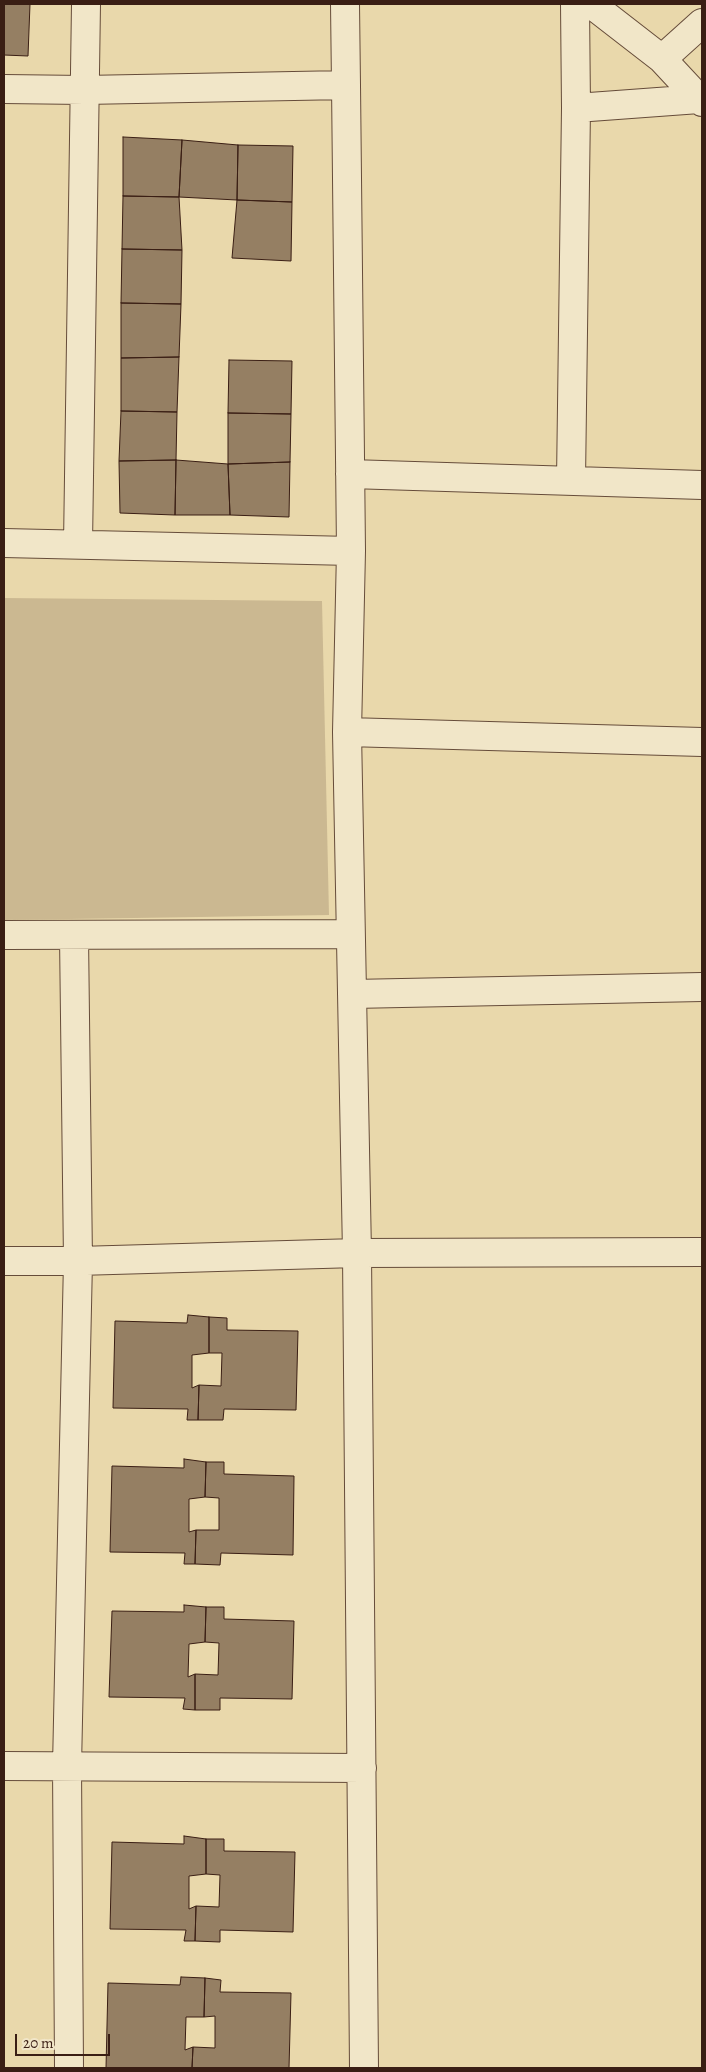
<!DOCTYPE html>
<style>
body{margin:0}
#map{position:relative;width:706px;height:2072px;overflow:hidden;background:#e9d8ab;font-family:Alegreya,serif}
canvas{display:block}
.frame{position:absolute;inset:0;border:5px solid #3a1e14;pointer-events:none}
.scale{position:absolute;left:15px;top:2034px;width:95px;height:22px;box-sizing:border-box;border:2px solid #3a1e14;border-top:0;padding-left:6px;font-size:15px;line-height:18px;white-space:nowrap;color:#3a1e14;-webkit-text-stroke:4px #f1e6c8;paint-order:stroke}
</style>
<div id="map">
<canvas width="706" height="2072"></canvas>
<div class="frame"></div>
<div class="scale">20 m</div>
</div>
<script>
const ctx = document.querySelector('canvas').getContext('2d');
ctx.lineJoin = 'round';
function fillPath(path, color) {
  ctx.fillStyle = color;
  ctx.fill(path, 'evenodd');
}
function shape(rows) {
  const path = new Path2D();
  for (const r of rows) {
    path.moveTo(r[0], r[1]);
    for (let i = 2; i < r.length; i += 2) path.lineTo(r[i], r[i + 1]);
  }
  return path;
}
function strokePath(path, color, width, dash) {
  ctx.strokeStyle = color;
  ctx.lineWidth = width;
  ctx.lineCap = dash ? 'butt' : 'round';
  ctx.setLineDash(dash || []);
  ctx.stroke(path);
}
fillPath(shape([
 [4,598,322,601,329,915,4,920]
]), '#cbb891');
const building = shape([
 [4,4,30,4,28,56,4,55,4,4],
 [123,137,182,140,179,197,123,196,123,137],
 [182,140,238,145,237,200,179,197,182,140],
 [238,145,293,146,292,202,237,200,238,145],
 [123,196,179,197,182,250,122,249,123,196],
 [237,200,292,202,291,261,232,258,237,200],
 [122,249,182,250,181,304,121,303,122,249],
 [121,303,181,304,179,357,121,358,121,303],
 [179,357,177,412,121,411,121,358,179,357],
 [229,360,292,361,291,414,228,413,229,360],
 [121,411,177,412,176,460,119,461,121,411],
 [228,413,291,414,290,462,228,464,228,413],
 [176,460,175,515,120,513,119,461,176,460],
 [176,460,228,464,230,515,175,515,176,460],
 [290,462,289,517,230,515,228,464,290,462],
 [188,1315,209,1317,209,1353,192,1355,192,1388,199,1385,198,1420,187,1420,188,1409,113,1408,115,1321,187,1323,188,1315],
 [209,1317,227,1318,227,1330,298,1331,296,1410,224,1409,223,1420,198,1420,199,1385,221,1386,222,1353,209,1353,209,1317],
 [184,1459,206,1462,205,1497,189,1499,189,1532,196,1530,195,1564,184,1564,185,1553,110,1552,112,1466,184,1468,184,1459],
 [206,1462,224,1462,224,1474,294,1476,293,1555,221,1553,220,1565,195,1564,196,1530,219,1530,219,1498,205,1497,206,1462],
 [184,1605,206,1607,205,1642,189,1644,188,1677,195,1674,195,1710,183,1709,185,1698,109,1697,112,1611,184,1612,184,1605],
 [206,1607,224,1607,224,1619,294,1621,292,1699,220,1698,220,1710,195,1710,195,1674,218,1675,219,1643,205,1642,206,1607],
 [184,1836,206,1839,206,1874,189,1876,189,1909,196,1906,195,1941,184,1941,186,1930,110,1929,112,1842,184,1844,184,1836],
 [206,1839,224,1839,224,1851,295,1852,293,1932,220,1930,220,1942,195,1941,196,1906,219,1907,220,1875,206,1874,206,1839],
 [181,1977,205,1978,204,2017,186,2017,185,2050,193,2047,192,2068,106,2068,108,1983,180,1985,181,1977],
 [205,1978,221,1980,220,1992,291,1993,289,2068,192,2068,193,2047,215,2048,215,2016,204,2017,205,1978]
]);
fillPath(building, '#957f63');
strokePath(building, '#3a1e14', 1);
const minor = shape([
 [591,4,662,59,702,102],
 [662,59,702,23],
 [346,85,351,551,347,732,357,1253,364,2068],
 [4,89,84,90,346,85,345,4],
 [576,108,699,99],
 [350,474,702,485],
 [571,480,576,108,575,4],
 [4,543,351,551],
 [78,544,86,4],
 [347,732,702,742],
 [4,935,350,934],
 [352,994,702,987],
 [4,1261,78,1261,357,1253,702,1252],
 [4,1766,362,1768],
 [69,2068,67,1766,78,1261,74,936]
]);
strokePath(minor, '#664c3a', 30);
strokePath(minor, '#f1e6c8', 28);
</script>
